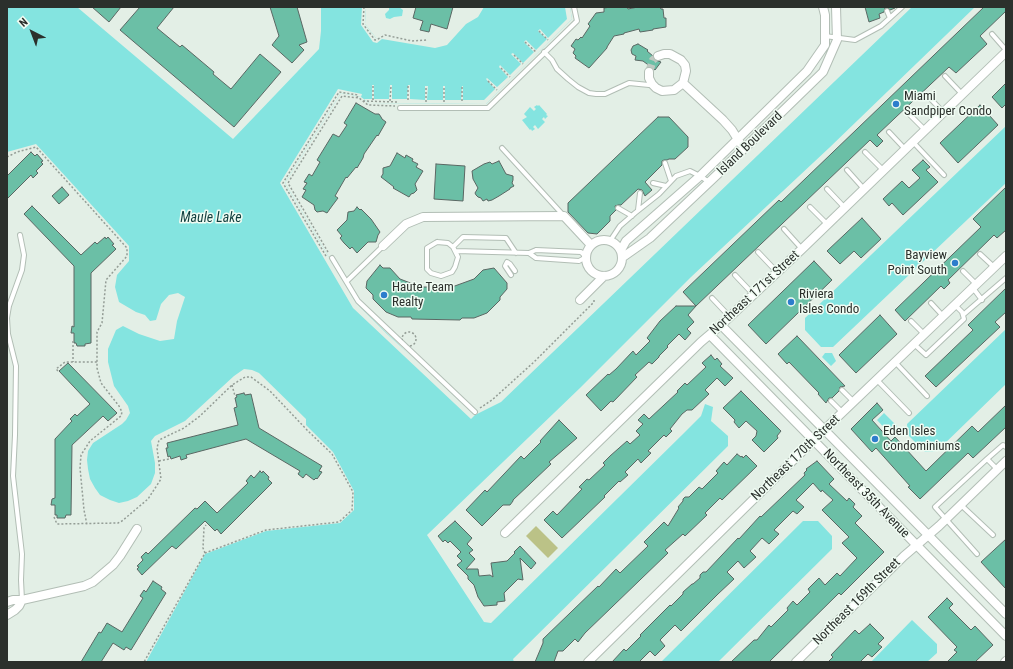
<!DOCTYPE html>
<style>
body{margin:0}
#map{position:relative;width:1013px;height:669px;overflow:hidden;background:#e3efe6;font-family:"Roboto Condensed",sans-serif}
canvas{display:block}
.frame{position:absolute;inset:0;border:8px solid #2b302c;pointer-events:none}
.north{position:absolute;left:12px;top:12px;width:40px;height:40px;-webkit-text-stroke:3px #f0fcf3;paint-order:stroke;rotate:318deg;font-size:11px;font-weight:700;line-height:16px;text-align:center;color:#2b302c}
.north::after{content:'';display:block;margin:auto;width:14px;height:18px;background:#2b302c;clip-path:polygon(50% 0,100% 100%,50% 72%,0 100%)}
</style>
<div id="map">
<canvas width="1013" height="669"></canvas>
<div class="frame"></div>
<div class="north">N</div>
</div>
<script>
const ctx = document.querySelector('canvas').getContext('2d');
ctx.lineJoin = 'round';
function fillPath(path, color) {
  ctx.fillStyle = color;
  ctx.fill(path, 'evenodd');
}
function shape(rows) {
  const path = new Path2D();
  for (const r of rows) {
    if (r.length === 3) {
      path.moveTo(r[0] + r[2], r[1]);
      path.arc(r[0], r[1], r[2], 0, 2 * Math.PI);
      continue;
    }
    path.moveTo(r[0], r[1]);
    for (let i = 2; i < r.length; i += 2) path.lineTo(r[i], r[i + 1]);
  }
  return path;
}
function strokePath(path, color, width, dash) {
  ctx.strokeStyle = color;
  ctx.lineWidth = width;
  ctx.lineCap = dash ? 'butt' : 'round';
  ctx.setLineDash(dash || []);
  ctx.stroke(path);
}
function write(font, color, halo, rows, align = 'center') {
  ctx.font = font + ' "Roboto Condensed",sans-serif';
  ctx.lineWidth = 3;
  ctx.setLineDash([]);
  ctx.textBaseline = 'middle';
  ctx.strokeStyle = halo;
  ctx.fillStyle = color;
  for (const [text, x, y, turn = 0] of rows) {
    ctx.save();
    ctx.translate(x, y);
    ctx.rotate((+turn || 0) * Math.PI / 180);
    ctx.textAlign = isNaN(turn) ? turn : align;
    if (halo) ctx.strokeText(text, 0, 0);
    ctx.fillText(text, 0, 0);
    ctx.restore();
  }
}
fillPath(shape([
 [536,526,558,548,548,558,526,536]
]), '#bbc287');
fillPath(shape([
 [7,7,77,7,233,139,319,49,321,31,321,7,366,7,365,24,376,38,435,48,447,45,466,24,478,17,484,7,570,7,572,19,486,104,369,103,361,97,341,93,285,183,356,303,429,374,475,415,501,402,912,7,975,7,829,148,691,277,580,388,427,535,484,622,491,623,683,434,701,416,705,404,713,407,711,421,728,436,728,446,513,659,514,662,146,662,205,554,266,531,340,523,354,510,354,491,333,452,306,425,306,419,259,373,252,370,244,369,234,376,185,421,155,436,151,441,155,463,155,473,151,484,137,497,128,501,119,503,110,500,100,495,95,488,90,479,88,469,87,460,88,451,93,443,122,424,126,420,130,413,128,406,114,386,108,362,108,349,116,330,123,326,139,334,160,341,174,339,177,321,185,297,178,293,169,295,161,304,156,320,150,321,145,315,136,312,119,302,115,287,117,275,129,261,129,246,36,144,7,152],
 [389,7,399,7,403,10,402,16,394,17,390,19,386,18,385,14,389,10],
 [537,105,538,106,539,105,547,114,546,115,548,116,545,119,544,117,542,119,545,122,538,129,535,125,533,127,535,129,532,131,531,129,530,130,522,120,527,117,524,114,530,107,534,111,536,109,534,107],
 [1006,126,1006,183,833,347,821,347,805,330,805,318],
 [1006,329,1006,384,937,451,925,452,908,435,907,424],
 [825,353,832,353,836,361,831,366,822,357],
 [884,413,897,426,889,433,877,420],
 [803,521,818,521,832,536,832,549,718,662,661,662],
 [912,620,937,644,937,653,927,662,871,662]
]), '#84e4e0');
fillPath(shape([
 [362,7,366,7,365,24,376,38,382,39,377,43,373,42,361,25],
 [565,7,570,7,572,19,486,104,369,103,364,99,372,99,372,85,374,85,374,99,389,99,390,85,392,85,392,99,407,99,408,85,410,85,410,99,425,100,425,86,428,86,427,100,443,100,443,86,445,86,445,100,461,100,462,86,463,86,463,100,484,100,495,89,486,79,487,78,497,87,508,77,499,67,500,65,510,75,521,64,511,54,513,53,523,63,534,52,524,42,526,40,536,50,547,39,538,31,540,29,548,38,567,19],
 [338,89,362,94,361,97,341,93,285,183,356,303,387,334,475,415,471,419,353,308,280,183]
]), '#e3efe6');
const building = shape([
 [92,7,121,7,109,22,92,7],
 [140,7,174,7,157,28,180,47,182,45,214,72,213,74,231,89,260,54,281,72,234,127,120,30,140,7],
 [270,7,297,7,307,42,299,45,304,50,292,63,272,45,279,36,270,7],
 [416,7,453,7,447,29,431,24,429,32,420,30,423,21,413,18,416,7],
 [611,7,627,7,628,9,638,7,660,7,661,9,663,9,664,18,666,18,666,27,653,29,653,30,640,32,639,29,624,33,624,34,614,36,607,47,607,48,589,68,575,58,576,56,573,53,575,49,571,46,576,39,578,40,581,37,582,38,590,26,588,24,596,13,604,12,604,8,611,7],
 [865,7,895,7,895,8,890,10,888,8,885,8,884,12,879,14,880,18,869,22,865,7],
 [984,7,1006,7,1006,11,980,36,987,44,956,73,949,67,877,135,883,141,877,147,870,140,696,306,683,292,779,200,781,202,984,7],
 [638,44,648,50,647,51,653,56,655,60,661,62,655,70,643,61,635,60,636,56,632,54,631,50,633,46,638,44],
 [1006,83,1006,104,1002,108,992,97,1006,83],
 [356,103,375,114,379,114,381,117,382,119,386,122,378,136,377,135,364,154,363,158,357,168,356,167,347,178,346,177,335,196,338,198,332,206,327,213,323,211,317,212,315,210,314,205,302,197,306,190,303,189,307,183,304,182,309,174,312,176,320,162,317,160,333,134,339,137,347,125,344,123,356,103],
 [980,105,998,125,958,163,940,143,980,105],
 [658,117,669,117,688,137,688,147,675,159,669,159,667,160,664,160,662,161,662,165,645,182,652,190,645,196,642,190,638,189,621,205,618,205,615,206,616,210,610,216,610,221,597,234,588,233,568,212,568,203,658,117],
 [31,152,35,156,37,154,43,161,41,162,43,164,36,171,38,173,33,178,31,175,7,199,7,176,31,152],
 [397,153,405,158,406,155,413,159,412,161,418,164,416,167,423,171,415,184,417,190,414,193,411,194,409,197,393,188,394,187,381,177,383,174,383,168,390,166,397,153],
 [923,160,930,167,926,170,938,182,903,215,892,203,889,206,883,199,902,181,909,188,920,178,912,170,923,160],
 [499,161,506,174,513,176,513,180,512,183,514,186,510,188,510,189,499,196,492,200,488,201,487,199,483,201,481,198,478,197,476,195,475,193,478,188,473,179,472,171,484,164,490,162,492,164,499,161],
 [436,164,465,166,463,201,434,199,436,164],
 [62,187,69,195,59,204,52,196,62,187],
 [1006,187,1006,230,997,238,994,235,948,280,950,283,944,289,941,286,905,321,895,310,981,227,973,219,1006,187],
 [32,206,81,255,95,242,97,244,105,237,106,239,108,237,114,244,112,245,116,249,91,273,91,343,85,344,85,346,77,346,76,343,74,343,74,333,71,333,72,326,74,327,74,266,24,214,32,206],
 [357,207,360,210,361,209,371,219,380,232,378,235,376,242,368,242,357,253,352,247,350,249,344,243,340,238,342,236,337,230,347,220,348,212,354,211,357,207],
 [862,218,881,239,861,258,854,251,840,264,827,251,862,218],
 [814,261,832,280,766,344,748,325,814,261],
 [380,265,383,268,390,268,400,279,421,287,452,287,474,279,483,270,494,268,507,283,507,289,500,297,500,300,487,313,474,318,462,318,460,320,412,319,411,317,398,317,386,312,373,299,373,295,366,288,367,281,380,265],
 [1006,288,1006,312,995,322,1000,327,936,387,925,376,973,330,968,325,1006,288],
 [676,306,696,306,688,315,694,322,687,329,691,333,685,340,679,334,667,346,668,347,659,356,659,357,652,364,649,362,635,375,637,377,613,402,611,401,601,411,586,395,608,374,609,375,616,369,633,351,636,355,650,341,647,338,660,321,676,306],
 [880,315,897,334,856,373,839,355,880,315],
 [797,336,845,386,840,387,839,391,832,398,829,398,826,403,818,394,819,393,789,362,787,364,778,354,797,336],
 [711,355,715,360,717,358,722,364,720,366,733,378,725,386,717,378,705,390,709,394,692,410,687,410,682,414,670,429,672,431,666,437,664,435,648,451,651,453,641,463,638,459,625,472,628,475,620,482,619,481,604,496,605,497,562,538,544,520,553,511,557,515,582,489,579,487,587,479,589,480,605,465,603,463,610,456,627,441,630,444,640,435,636,431,643,424,638,420,644,414,649,419,678,392,677,391,685,383,687,385,706,367,702,363,711,355],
 [68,363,117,413,108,421,103,416,72,445,71,515,66,515,65,518,57,518,57,515,55,515,55,505,51,505,52,499,55,498,55,439,72,421,70,419,75,414,77,416,90,404,59,371,68,363],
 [741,391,781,431,777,436,778,438,764,452,752,440,756,436,757,431,746,421,739,428,734,422,735,420,723,408,741,391],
 [244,393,245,395,251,394,259,428,322,466,319,471,322,472,317,479,316,478,314,480,306,474,303,478,298,474,300,471,246,439,186,455,187,458,181,460,180,456,171,459,170,456,168,457,166,448,168,448,167,443,238,425,234,408,237,407,235,398,237,397,236,395,244,393],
 [877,403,883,410,872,420,891,441,895,437,926,471,972,426,978,432,1006,405,1006,427,973,458,968,453,920,499,908,487,910,486,876,448,872,452,851,429,877,403],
 [559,420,577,438,549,462,551,464,513,500,513,501,510,505,503,505,482,526,466,510,485,490,487,492,521,456,524,459,541,442,540,441,559,420],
 [737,454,741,457,742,456,743,458,746,455,757,466,722,500,720,498,705,513,707,515,685,536,683,534,665,550,668,553,585,633,578,642,575,639,563,651,558,651,554,662,535,662,543,643,543,639,598,586,599,587,616,569,620,573,648,546,644,542,664,522,668,526,679,508,678,507,683,501,683,499,685,497,689,497,699,487,702,489,718,473,716,471,724,462,727,465,737,454],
 [817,461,834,479,829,484,847,501,849,498,855,504,853,507,862,516,855,523,884,552,841,595,839,593,769,662,731,662,754,640,757,640,769,625,771,627,788,610,787,608,793,601,797,605,810,592,808,589,819,578,825,585,837,573,840,576,857,558,842,543,849,537,822,510,833,500,822,490,821,492,813,483,796,500,804,507,797,514,793,511,774,530,779,534,769,544,762,538,750,551,756,557,744,568,738,561,727,572,734,579,718,594,681,631,675,625,660,640,665,646,655,656,650,651,639,662,612,662,624,649,626,651,641,636,640,635,670,605,671,606,683,594,683,592,692,584,693,584,700,578,700,575,703,572,706,572,738,538,739,539,760,516,761,517,805,475,804,473,807,470,806,469,817,461],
 [260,471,262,473,263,471,269,477,268,479,272,483,221,534,217,529,215,531,205,521,176,549,172,546,142,575,137,569,139,567,137,566,143,560,141,557,146,552,148,554,195,508,197,509,205,501,217,513,248,483,246,481,251,475,254,478,260,471],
 [455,521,472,538,467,544,473,550,469,553,475,559,466,569,478,569,479,576,490,575,493,577,491,563,507,561,515,553,514,552,520,546,536,563,531,569,520,558,523,580,518,579,504,593,505,601,497,602,497,605,484,606,478,597,474,585,468,579,468,576,457,565,462,561,457,556,461,552,450,541,448,543,445,540,443,542,438,536,455,521],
 [1006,539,1006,589,981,562,1006,539],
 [153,581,162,587,161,589,166,593,131,650,126,647,124,650,113,643,101,662,81,662,99,632,101,633,107,623,122,632,143,598,140,596,144,590,146,592,153,581],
 [947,598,953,604,949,608,971,630,975,626,993,645,975,662,947,662,957,652,954,650,957,647,928,617,947,598],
 [870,624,884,638,878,644,882,647,872,657,868,654,860,662,828,662,833,657,831,655,855,630,859,634,870,624]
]);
fillPath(building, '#6bbfa6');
strokePath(building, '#5a6763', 1);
strokePath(shape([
 [649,72,653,60,658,56]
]), '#bec9c1', 8, [8, 4]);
const lane = shape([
 [887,11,890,18],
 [992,34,1006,50],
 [825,36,855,40,881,26,902,7],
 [544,52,552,60,557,69,568,79,578,87,589,93,596,94,605,94,629,83,649,85,652,84],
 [945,76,962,94],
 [927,95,943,112],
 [400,108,488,108,577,21,574,7],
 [908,113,925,130],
 [889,132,905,149],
 [913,142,944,175],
 [502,148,564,216],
 [865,152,883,170],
 [665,163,671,181],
 [847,170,864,189],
 [653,183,666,186],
 [827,189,845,208],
 [810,207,827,224],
 [618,208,632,216],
 [638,210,640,193],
 [784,229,802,249],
 [20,235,24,255,22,270,9,306,7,318,8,334,16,366,15,435,13,476,22,554,21,580,22,600],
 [610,241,620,226,635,213,659,194,676,176,690,171,700,176,709,182],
 [437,242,448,243,453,247,458,257,455,267,452,272,441,276,431,273,427,269,427,248,437,242],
 [453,247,463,237,506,238,516,253],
 [536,250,581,252,586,257,579,261,536,258,529,253,536,250],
 [456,251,529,253],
 [758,252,777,272],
 [980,254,994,267],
 [332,258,358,301,475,412],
 [963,271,976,284],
 [511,275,505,266,507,262,510,264,515,271],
 [735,275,753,294],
 [347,281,383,246],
 [973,288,982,300],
 [712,298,730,317],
 [931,303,943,316],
 [963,315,1006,278],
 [911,321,924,334],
 [914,344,926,355,964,319,962,312,955,305],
 [895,362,927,396],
 [877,380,909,413],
 [842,390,854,402],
 [831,401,842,412],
 [987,459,1003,445,1006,447],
 [961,505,993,535],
 [977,554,935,507,987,459,997,469]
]);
const street = shape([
 [649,72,649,78,652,84,656,88,662,91,674,90,683,83,686,71,685,65,681,60,670,54,664,54,658,56],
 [683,83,723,120,732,130,740,143],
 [604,258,18],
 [383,246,406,224,423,217,564,216,591,245],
 [621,250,626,241,700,176,807,71,825,45,825,15,823,7],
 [623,257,650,238,722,170,823,72,837,40,836,7],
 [580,300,604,276],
 [721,325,1006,614],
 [710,335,1006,636],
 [505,533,701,342,721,325,802,249,1006,52],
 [7,602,13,600,22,600,84,586,93,582,113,565,120,556,137,529],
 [7,615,15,610,19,606,22,600],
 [588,662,824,430,1006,256],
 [796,662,904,556,939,526,1006,461],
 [1005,662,1006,661]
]);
strokePath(lane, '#b2beb5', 6);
strokePath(street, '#b2beb5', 10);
strokePath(shape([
 [364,7,363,24,375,40,378,39,385,35,412,41,428,40],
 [539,31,548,40],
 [525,42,536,52],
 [514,55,523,64],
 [501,68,510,77],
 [488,81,497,90],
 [373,86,373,101],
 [408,86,408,102],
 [363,101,398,102],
 [390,101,391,86],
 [462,101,462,87],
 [426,102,426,86],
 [444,102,444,87],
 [7,157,17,152,36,147,127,248,127,256,106,280,102,323,97,332,97,368,101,383,119,406,122,412,121,416,90,441,81,455,80,468,84,510,87,525],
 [328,252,288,183,342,96,359,98,368,105,395,106],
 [326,256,283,183,339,92,358,95,357,98],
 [409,339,7],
 [73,341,73,362],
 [58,371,56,369,65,362,97,362],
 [232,385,235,396],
 [480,408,492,400,534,362,594,302,594,298],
 [159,461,169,459],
 [54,517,57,524,118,523,122,521,148,499,161,479,157,448,159,440,184,428,200,416,232,385,245,377,251,377,270,391,308,431,332,454,353,492,352,510,339,522,266,530,205,553,144,662],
 [205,553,203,548,204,528,206,525]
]), '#949d96', 1.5, [2, 2]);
strokePath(lane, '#fff', 4);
strokePath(street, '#fff', 8);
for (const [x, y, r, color] of [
 [896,104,4,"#2d7dcc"],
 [955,263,4,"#2d7dcc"],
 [384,295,4,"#2d7dcc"],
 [791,302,4,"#2d7dcc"],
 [875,439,4,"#2d7dcc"]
]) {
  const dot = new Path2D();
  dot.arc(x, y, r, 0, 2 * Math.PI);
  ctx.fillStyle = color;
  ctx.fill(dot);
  strokePath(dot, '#f0fcf3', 1.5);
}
write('13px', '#2b302c', '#f0fcf3', [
 ["Miami",904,97],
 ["Sandpiper Condo",904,112],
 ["Bayview",947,256,"right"],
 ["Point South",947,271,"right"],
 ["Haute Team",392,288],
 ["Realty",392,303],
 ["Riviera",799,295],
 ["Isles Condo",799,310],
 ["Eden Isles",883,432],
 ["Condominiums",883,447]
], 'left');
write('13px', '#2b302c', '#f0fcf3', [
 ["Island Boulevard",750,144,-44],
 ["Northeast 171st Street",755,293,-43],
 ["Northeast 170th Street",796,458,-44],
 ["Northeast 35th Avenue",866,494,46],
 ["Northeast 169th Street",857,602,-45]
]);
write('italic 14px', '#103e3d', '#f0fcf3', [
 ["Maule Lake",211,218]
]);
</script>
